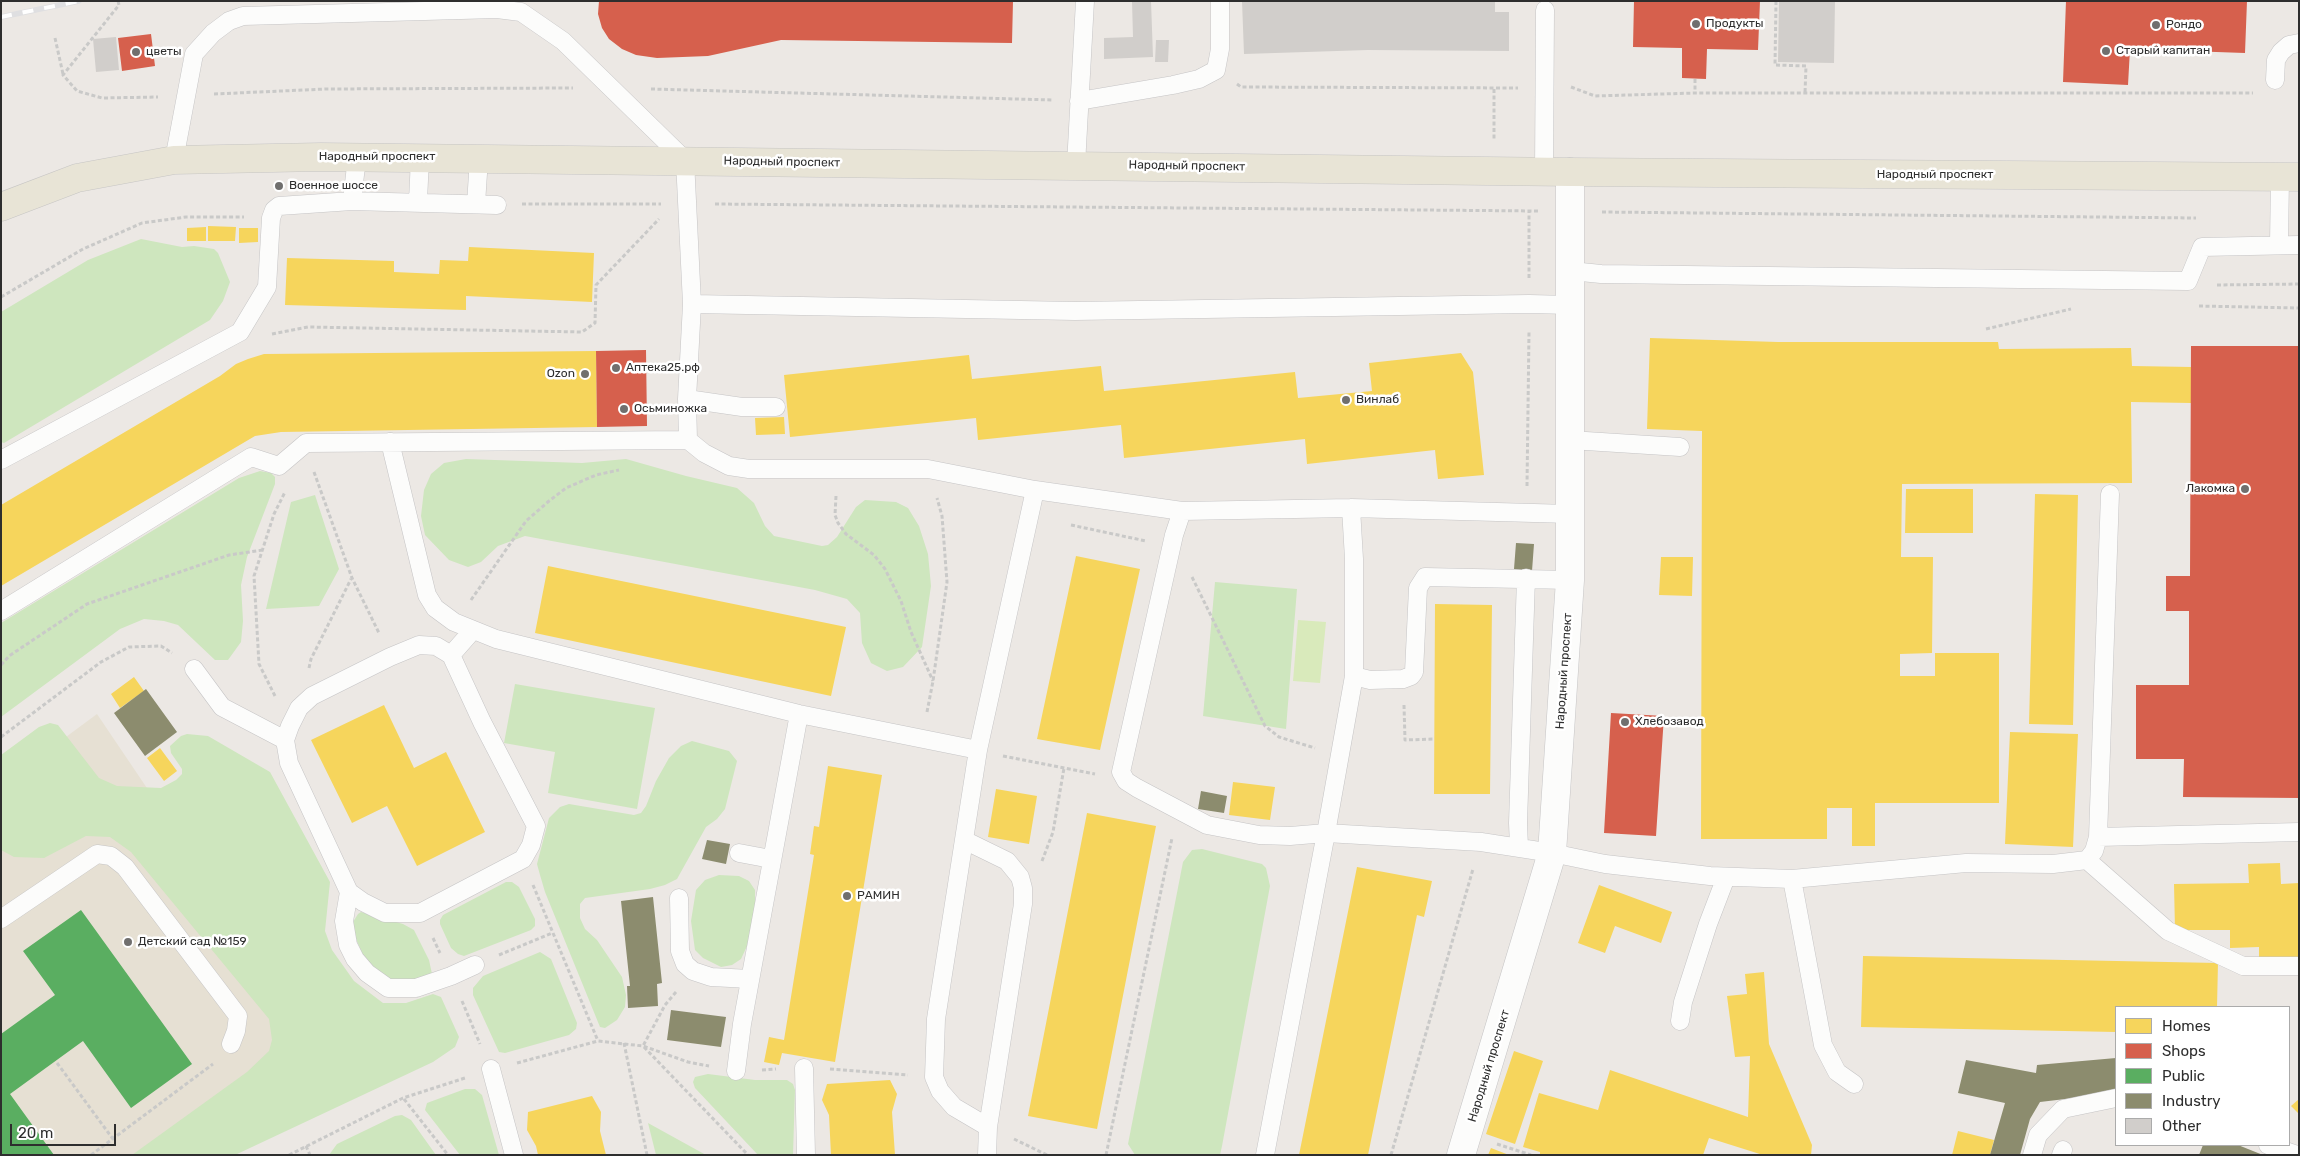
<!DOCTYPE html>
<meta charset="utf-8">
<style>
body{margin:0}
#map{position:relative;width:2300px;height:1156px;overflow:hidden;background:#ece8e4;font-family:Rubik,sans-serif}
canvas{display:block}
.frame{position:absolute;inset:0;border:2px solid #2e2e2e;pointer-events:none}
.legend{position:absolute;left:2115px;top:1006px;width:175px;height:140px;box-sizing:border-box;background:#fff;border:1px solid #ababab;margin:0;padding:6px 9px;list-style:none;font-size:15px;color:#2e2e2e}
.legend li{display:flex;align-items:center;gap:10px;height:25px}
.legend b{width:25px;border:1px solid #ababab}
.scale{position:absolute;left:10px;top:1124px;width:106px;height:22px;box-sizing:border-box;border:2px solid #2e2e2e;border-top:0;padding-left:6px;font-size:15px;line-height:18px;white-space:nowrap;color:#2e2e2e;-webkit-text-stroke:4px #fff;paint-order:stroke}
</style>
<div id="map">
<canvas width="2300" height="1156"></canvas>
<div class="frame"></div>
<ul class="legend">
<li><b style="height:14px;background:#f6d55c"></b>Homes</li>
<li><b style="height:14px;background:#d6604d"></b>Shops</li>
<li><b style="height:14px;background:#5aae61"></b>Public</li>
<li><b style="height:14px;background:#8c8c6e"></b>Industry</li>
<li><b style="height:14px;background:#d1cecb"></b>Other</li>
</ul>
<div class="scale">20 m</div>
</div>
<script>
const ctx = document.querySelector('canvas').getContext('2d');
ctx.lineJoin = 'round';
function fillPath(path, color) {
  ctx.fillStyle = color;
  ctx.fill(path, 'evenodd');
}
function shape(rows) {
  const path = new Path2D();
  for (const r of rows) {
    path.moveTo(r[0], r[1]);
    for (let i = 2; i < r.length; i += 2) path.lineTo(r[i], r[i + 1]);
  }
  return path;
}
function strokePath(path, color, width, dash) {
  ctx.strokeStyle = color;
  ctx.lineWidth = width;
  ctx.lineCap = dash ? 'butt' : 'round';
  ctx.setLineDash(dash || []);
  ctx.stroke(path);
}
function write(font, color, halo, rows, align = 'center') {
  ctx.font = font + ' Rubik,sans-serif';
  ctx.lineWidth = 5;
  ctx.setLineDash([]);
  ctx.textBaseline = 'middle';
  ctx.strokeStyle = halo;
  ctx.fillStyle = color;
  for (const [text, x, y, turn = 0] of rows) {
    ctx.save();
    ctx.translate(x, y);
    ctx.rotate((+turn || 0) * Math.PI / 180);
    ctx.textAlign = isNaN(turn) ? turn : align;
    if (halo) ctx.strokeText(text, 0, 0);
    ctx.fillText(text, 0, 0);
    ctx.restore();
  }
}
fillPath(shape([
 [97,714,182,840,328,1044,164,1155,1,1155,1,785]
]), '#e6e0d3');
fillPath(shape([
 [141,239,182,247,194,246,214,249,218,253,230,282,223,301,210,320,4,443,1,442,1,312,88,260],
 [466,459,582,463,626,459,686,476,737,488,754,503,765,526,774,536,822,546,828,545,837,537,856,507,865,500,896,502,908,508,919,526,928,554,931,586,922,647,903,667,887,671,871,663,862,643,860,613,847,599,815,590,525,536,498,546,481,562,468,567,449,560,425,535,421,516,424,490,431,474,444,463],
 [260,471,271,473,275,477,275,484,247,557,241,585,243,621,241,642,228,660,215,660,178,625,164,621,144,619,120,629,1,717,1,623,239,478],
 [315,495,339,569,319,606,266,609,291,502],
 [1215,582,1297,589,1286,729,1203,716],
 [515,684,655,708,637,809,548,793,555,752,504,743],
 [50,723,58,725,99,778,117,786,161,788,176,780,182,774,182,769,171,753,170,746,181,736,187,734,208,736,270,772,330,882,325,931,332,950,354,981,383,1003,406,1003,433,994,441,997,459,1037,455,1047,433,1062,235,1155,132,1155,247,1072,269,1051,272,1040,269,1019,131,852,110,837,86,836,44,858,14,857,1,850,1,755,39,727],
 [692,741,729,751,737,761,725,809,717,819,706,827,677,879,665,885,650,889,585,898,580,904,580,918,585,929,597,940,622,977,626,995,625,1007,617,1020,605,1028,600,1027,545,892,540,875,537,864,549,818,560,807,569,804,634,815,641,813,646,806,656,781,669,758,681,746],
 [1202,849,1262,864,1266,868,1270,886,1222,1146,1220,1155,1135,1155,1128,1144,1183,862,1192,850],
 [719,875,739,876,749,881,755,890,755,909,748,944,741,959,732,965,721,967,703,958,695,950,691,921,696,890,705,880],
 [506,882,512,882,519,887,535,919,535,926,531,930,464,956,458,954,451,948,440,924,440,920,443,915],
 [361,912,403,924,414,930,429,960,432,974,408,981,391,981,366,962,353,932,353,922,358,914],
 [540,952,551,959,577,1023,576,1029,569,1035,505,1053,499,1052,473,995,473,988,483,976],
 [708,1074,755,1080,787,1080,793,1084,795,1090,793,1155,758,1155,695,1088,693,1082,695,1077],
 [465,1089,475,1089,482,1095,499,1155,460,1155,425,1110,427,1103],
 [402,1115,411,1120,436,1155,329,1155,337,1144,395,1116],
 [648,1123,706,1155,656,1155]
]), '#cee6be');
fillPath(shape([
 [1298,620,1326,622,1320,683,1293,681]
]), '#d9eabb');
fillPath(shape([
 [208,226,236,227,235,241,208,241],
 [206,227,206,241,187,241,187,228],
 [239,228,258,228,258,242,239,243],
 [469,247,594,253,592,302,466,296,466,310,285,305,287,258,394,261,394,272,439,274,440,260,468,261],
 [1650,338,1778,342,1998,342,1999,349,2131,348,2132,366,2192,367,2191,403,2131,402,2132,483,1902,484,1901,557,1933,557,1932,653,1900,654,1900,676,1935,676,1935,653,1999,653,1999,803,1875,803,1875,846,1852,846,1852,808,1827,808,1827,839,1701,839,1702,431,1647,429],
 [596,351,597,427,281,432,255,436,1,586,1,505,220,376,236,364,248,359,264,354],
 [1461,353,1473,372,1484,475,1438,479,1435,450,1307,464,1305,439,1124,458,1121,425,978,440,976,418,790,437,784,375,969,355,972,379,1101,366,1104,391,1295,372,1298,398,1372,391,1369,363],
 [784,417,785,434,756,435,755,418],
 [1906,489,1973,489,1973,533,1905,533],
 [2035,494,2078,495,2073,725,2029,724],
 [1076,556,1140,569,1100,750,1037,739],
 [1661,557,1693,557,1692,596,1659,595],
 [548,566,846,627,831,696,535,633],
 [1435,604,1492,605,1490,794,1434,794],
 [134,677,144,691,120,708,111,694],
 [384,705,414,768,446,752,485,832,417,866,387,806,352,823,311,740],
 [2010,732,2078,734,2073,847,2005,844],
 [160,748,177,771,164,781,147,758],
 [828,766,882,775,835,1062,782,1053,779,1065,764,1062,769,1037,784,1040,814,855,810,854,814,826,819,827],
 [1233,782,1275,787,1270,820,1229,815],
 [996,789,1037,796,1029,844,988,837],
 [1087,813,1156,826,1097,1129,1028,1116],
 [2280,863,2281,884,2299,883,2299,957,2259,958,2259,947,2230,948,2230,930,2175,930,2174,884,2249,883,2248,864],
 [1357,867,1432,881,1424,917,1417,915,1368,1155,1299,1155],
 [1599,885,1672,912,1661,943,1615,926,1605,953,1578,943],
 [1863,956,2218,963,2217,1007,2116,1007,2116,1032,1861,1027],
 [1764,972,1769,1044,1812,1145,1811,1155,1763,1155,1709,1138,1703,1155,1540,1155,1540,1152,1523,1147,1539,1093,1598,1110,1610,1070,1748,1117,1750,1056,1735,1057,1727,996,1747,994,1745,974],
 [1514,1051,1543,1061,1515,1144,1486,1134],
 [890,1080,897,1094,892,1112,895,1155,831,1155,829,1115,822,1100,827,1084],
 [592,1096,601,1112,600,1131,606,1155,538,1155,536,1146,527,1130,528,1112],
 [2299,1099,2299,1114,2291,1106],
 [1958,1131,1994,1140,1990,1155,1952,1155],
 [1491,1148,1509,1155,1488,1155]
]), '#f6d55c');
fillPath(shape([
 [599,1,1013,1,1012,43,781,40,708,56,657,58,636,55,622,49,609,39,602,28,598,14],
 [1634,1,1760,1,1758,50,1707,49,1706,79,1682,78,1682,48,1633,47],
 [2066,1,2247,1,2245,53,2130,49,2128,85,2063,82],
 [151,34,155,66,122,71,118,38],
 [2191,346,2299,346,2299,798,2183,797,2184,759,2136,759,2136,685,2189,685,2189,611,2166,611,2166,576,2190,576],
 [646,350,647,426,597,427,596,351],
 [1611,713,1664,716,1656,836,1604,833]
]), '#d6604d');
fillPath(shape([
 [81,910,192,1064,131,1108,83,1041,10,1094,54,1155,1,1155,1,1034,55,995,23,951]
]), '#5aae61');
fillPath(shape([
 [1516,543,1534,544,1532,571,1514,569],
 [146,689,177,732,145,756,114,713],
 [1201,791,1227,796,1224,813,1198,809],
 [707,840,730,844,726,864,702,859],
 [653,897,662,983,657,984,658,1006,628,1008,627,986,630,986,621,901],
 [671,1010,726,1017,721,1047,667,1040],
 [2116,1058,2116,1093,2040,1102,2030,1119,2020,1155,1990,1155,2005,1103,1958,1093,1966,1060,2036,1073,2037,1065],
 [2203,1145,2238,1145,2263,1155,2199,1155]
]), '#8c8c6e');
fillPath(shape([
 [1132,1,1151,1,1153,57,1104,59,1104,38,1133,37],
 [1242,1,1495,1,1495,12,1509,12,1509,51,1368,50,1244,54],
 [1779,1,1835,1,1834,63,1778,62],
 [116,37,119,70,96,72,93,39],
 [1156,40,1169,40,1168,62,1155,62]
]), '#d1cecb');
const lane = shape([
 [2275,80,2276,60,2281,52,2289,45,2299,43],
 [1079,101,1173,85,1199,79,1216,70,1220,49,1220,1],
 [174,160,194,54,213,33,229,21,243,16,497,9,521,12,563,41,685,160,692,304,687,399,688,440,704,453,729,466,749,469,928,469,1035,490,1182,511,1351,508,1570,514],
 [1076,165,1085,1],
 [1544,172,1545,10],
 [352,201,357,157],
 [418,201,420,158],
 [476,204,479,158],
 [2279,244,2280,177],
 [1571,271,1601,274,2188,281,2202,247,2299,245],
 [692,304,1075,311,1529,304,1570,305],
 [687,399,742,407,776,407],
 [1570,440,1680,447],
 [390,442,427,595,435,608,454,622,496,639,799,714,978,750],
 [1,460,240,332,267,287,271,218,274,210,279,206,352,201,497,205],
 [1351,508,1354,559,1354,676,1326,833,1481,842,1552,853,1605,864,1710,876,1792,879,1966,863,2053,864,2087,860,2094,851,2098,837,2299,832],
 [1182,511,1174,535,1121,772,1126,781,1137,788,1207,825,1259,835,1290,836,1326,833,1265,1155],
 [1,611,251,457,279,466,306,443,688,440],
 [419,645,436,646,451,655,482,722,536,826,531,845,523,859,420,913,385,913,363,902,349,892,289,763,285,740,290,726,299,708,312,696,390,657,419,645],
 [451,655,473,630],
 [194,669,222,707,285,740],
 [1354,676,1370,680,1403,679,1411,676,1414,672,1418,588,1425,577,1570,580],
 [2098,837,2110,494],
 [964,840,1007,861,1020,877,1023,888,1023,904,988,1127],
 [1519,847,1518,823,1526,578],
 [739,853,771,859],
 [2087,860,2168,931,2243,966,2299,966],
 [1792,879,1823,1045,1837,1072,1854,1084],
 [349,892,344,921,348,945,355,959,367,973,388,988,416,988,451,976,475,965],
 [679,898,680,951,685,964,693,971,711,977,750,979],
 [1,919,97,854,111,856,125,867,238,1016,236,1031,231,1044],
 [1680,1021,1683,1002,1708,924,1726,877],
 [804,1068,806,1155],
 [491,1069,514,1155],
 [736,1071,742,1024,799,714],
 [2268,1145,2297,1155],
 [987,1155,988,1127,954,1107,940,1091,934,1077,936,1019,978,750,1035,490],
 [2032,1155,2038,1135,2063,1109,2116,1098],
 [2061,1155,2063,1150]
]);
const street = shape([
 [1461,1155,1552,853,1570,580,1570,172]
]);
const primary = shape([
 [1,207,77,178,174,160,321,157,1570,172,2299,177]
]);
strokePath(lane, '#c5c4c5', 19);
strokePath(street, '#c5c4c5', 29);
strokePath(primary, '#c6c5c4', 29);
strokePath(shape([
 [118,1,119,5,63,75,77,91,102,98,158,97],
 [1776,1,1775,65,1806,66,1805,93],
 [55,38,63,74],
 [1695,79,1695,93],
 [1237,84,1241,87,1518,88],
 [1571,87,1595,96,1695,93,2253,93],
 [651,89,1053,100],
 [1494,89,1494,140],
 [214,94,326,89,573,88],
 [522,204,661,204],
 [715,204,1539,211],
 [1602,212,2196,218],
 [1529,278,1529,211],
 [2217,285,2299,284],
 [1,297,83,249,142,223,186,217,244,217],
 [2199,306,2299,308],
 [1986,329,2071,309],
 [272,334,308,327,582,332,595,323,596,285,659,219],
 [314,472,352,578,379,633],
 [1527,486,1529,332],
 [836,496,835,515,838,523,846,534,874,555,885,569,901,601,911,632,933,681],
 [1071,525,1146,541],
 [1192,577,1265,726,1279,737,1315,748],
 [471,600,526,521,549,501,566,488,596,475,619,470],
 [1,665,9,656,87,604,229,555,263,550],
 [309,668,311,659,351,579],
 [275,696,259,664,254,576,274,514,285,492],
 [1404,705,1405,740,1434,739],
 [927,712,933,681,947,582,942,516,937,498],
 [1,737,101,662,129,647,161,646,172,653],
 [1003,756,1095,774],
 [1042,861,1053,832,1064,768],
 [533,885,598,1041],
 [433,938,440,953],
 [499,955,552,933],
 [676,992,665,1005,643,1046,748,1155],
 [462,1001,480,1044],
 [624,1043,647,1155],
 [57,1063,113,1139],
 [517,1063,598,1041,643,1046,688,1062,709,1066],
 [830,1069,908,1075],
 [762,1070,776,1069],
 [404,1099,448,1155],
 [1014,1139,1047,1155],
 [1497,1144,1531,1155],
 [306,1146,310,1155],
 [91,1155,213,1064],
 [289,1155,403,1098,465,1078],
 [1106,1155,1172,838],
 [1391,1155,1473,869]
]), '#c9c9c8', 3, [4, 2.5]);
strokePath(lane, '#fcfcfb', 18);
strokePath(street, '#fcfcfb', 28);
strokePath(primary, '#e8e4d6', 28);
const rail = shape([
 [1,17,79,1]
]);
strokePath(rail, '#dfdfe1', 5.5);
strokePath(rail, '#fff', 4, [11]);
for (const [x, y, r, color] of [
 [1696,24,5,"#706f6e"],
 [2156,25,5,"#706f6e"],
 [2106,51,5,"#706f6e"],
 [136,52,5,"#706f6e"],
 [279,186,5,"#706f6e"],
 [616,368,5,"#706f6e"],
 [585,374,5,"#706f6e"],
 [1346,400,5,"#706f6e"],
 [624,409,5,"#706f6e"],
 [2245,489,5,"#706f6e"],
 [1625,722,5,"#706f6e"],
 [847,896,5,"#706f6e"],
 [128,942,5,"#706f6e"]
]) {
  const dot = new Path2D();
  dot.arc(x, y, r, 0, 2 * Math.PI);
  ctx.fillStyle = color;
  ctx.fill(dot);
  strokePath(dot, '#fff', 2);
}
write('12px', '#2e2e2e', '#fff', [
 ["Продукты",1706,24],
 ["Рондо",2166,25],
 ["Старый капитан",2116,51],
 ["цветы",146,52],
 ["Военное шоссе",289,186],
 ["Аптека25.рф",626,368],
 ["Ozon",575,374,"right"],
 ["Винлаб",1356,400],
 ["Осьминожка",634,409],
 ["Лакомка",2235,489,"right"],
 ["Хлебозавод",1635,722],
 ["РАМИН",857,896],
 ["Детский сад №159",138,942]
], 'left');
write('12px', '#2e2e2e', '#fff', [
 ["Народный проспект",377,157],
 ["Народный проспект",782,162,1],
 ["Народный проспект",1187,166,1],
 ["Народный проспект",1935,175],
 ["Народный проспект",1564,671,-86],
 ["Народный проспект",1489,1066,-73]
]);
</script>
